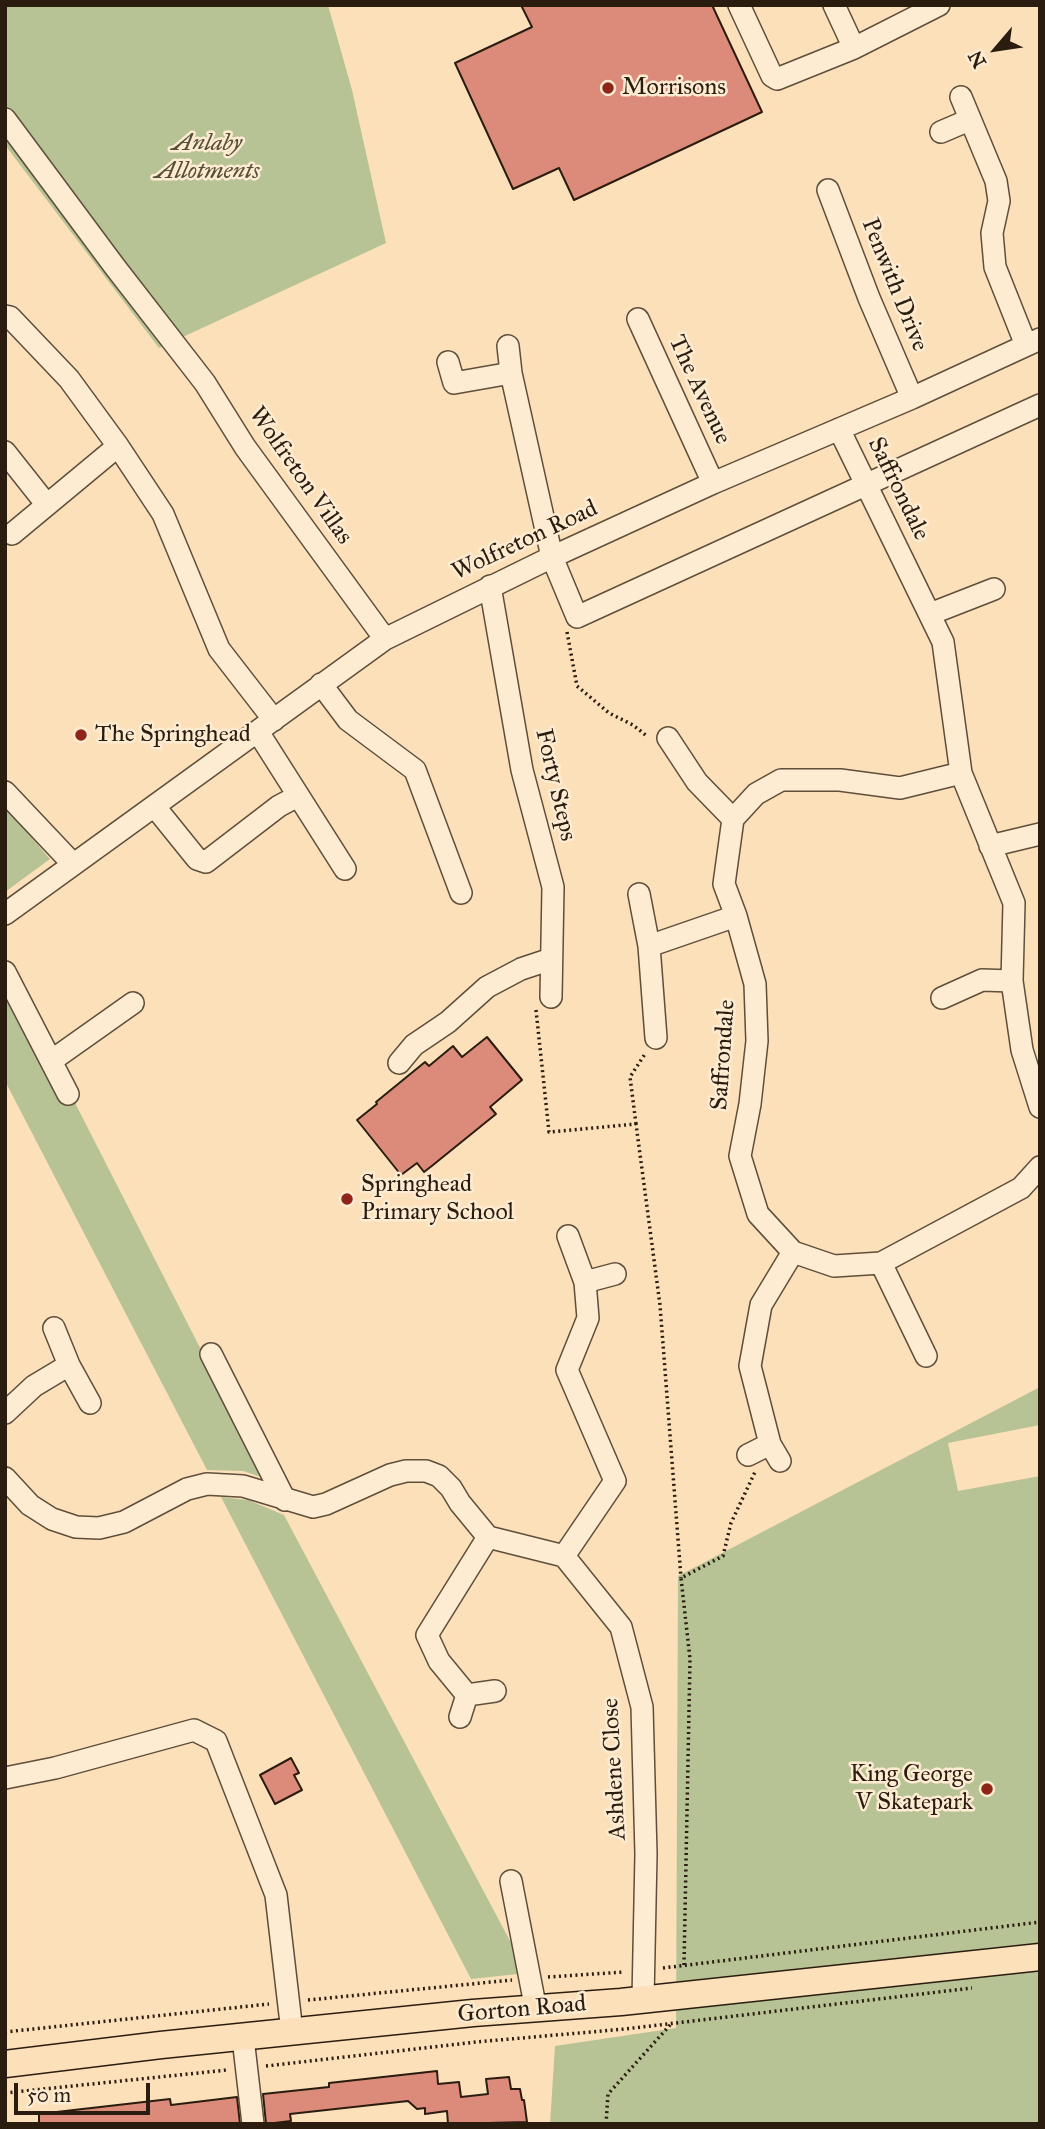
<!DOCTYPE html>
<style>
body{margin:0}
#map{position:relative;width:1045px;height:2129px;overflow:hidden;background:#fce0ba;font-family:"IM FELL Great Primer",serif}
canvas{display:block}
.frame{position:absolute;inset:0;border:7px solid #2a1d10;pointer-events:none}
.north{position:absolute;left:961px;top:14px;width:70px;height:70px;-webkit-text-stroke:5px #fdebd2;paint-order:stroke;rotate:241deg;font-size:19px;font-weight:700;line-height:28px;text-align:center;color:#2a1d10}
.north::after{content:'';display:block;margin:auto;width:24px;height:32px;background:#2a1d10;clip-path:polygon(50% 0,100% 100%,50% 72%,0 100%)}
.scale{position:absolute;left:14px;top:2083px;width:136px;height:32px;box-sizing:border-box;border:4px solid #2a1d10;border-top:0;padding-left:9px;font-size:21px;line-height:24px;white-space:nowrap;color:#2a1d10;-webkit-text-stroke:5px #fdebd2;paint-order:stroke}
</style>
<div id="map">
<canvas width="1045" height="2129"></canvas>
<div class="frame"></div>
<div class="north">N</div>
<div class="scale">50 m</div>
</div>
<script>
const ctx = document.querySelector('canvas').getContext('2d');
ctx.lineJoin = 'round';
function fillPath(path, color) {
  ctx.fillStyle = color;
  ctx.fill(path, 'evenodd');
}
function shape(rows) {
  const path = new Path2D();
  for (const r of rows) {
    path.moveTo(r[0], r[1]);
    for (let i = 2; i < r.length; i += 2) path.lineTo(r[i], r[i + 1]);
  }
  return path;
}
function strokePath(path, color, width, dash) {
  ctx.strokeStyle = color;
  ctx.lineWidth = width;
  ctx.lineCap = dash ? 'butt' : 'round';
  ctx.setLineDash(dash || []);
  ctx.stroke(path);
}
function write(font, color, halo, rows, align = 'center') {
  ctx.font = font + ' "IM FELL Great Primer",serif';
  ctx.lineWidth = 5;
  ctx.setLineDash([]);
  ctx.textBaseline = 'middle';
  ctx.strokeStyle = halo;
  ctx.fillStyle = color;
  for (const [text, x, y, turn = 0] of rows) {
    ctx.save();
    ctx.translate(x, y);
    ctx.rotate((+turn || 0) * Math.PI / 180);
    ctx.textAlign = isNaN(turn) ? turn : align;
    if (halo) ctx.strokeText(text, 0, 0);
    ctx.fillText(text, 0, 0);
    ctx.restore();
  }
}
fillPath(shape([
 [5,5,328,5,352,90,386,243,159,348,5,145],
 [5,807,50,859,5,892],
 [5,990,73,1099,267,1479,243,1471,207,1470,5,1081],
 [1040,1387,1040,1425,948,1443,958,1491,1040,1476,1040,2124,550,2124,555,2046,676,2028,678,1576],
 [221,1497,248,1500,284,1515,527,1973,471,1979]
]), '#b8c395');
const building = shape([
 [521,5,712,5,762,112,574,200,559,168,513,189,455,63,532,27,521,5],
 [487,1037,522,1080,490,1107,496,1114,433,1165,424,1172,417,1163,401,1175,357,1120,377,1104,376,1102,425,1062,429,1066,453,1046,462,1057,487,1037],
 [291,1758,299,1773,294,1775,302,1790,275,1804,260,1775,291,1758],
 [437,2071,438,2084,459,2082,461,2097,488,2094,486,2079,509,2077,511,2089,520,2089,522,2100,524,2100,527,2122,448,2124,447,2111,425,2114,425,2108,417,2109,408,2101,290,2114,291,2121,266,2124,263,2094,329,2087,329,2083,437,2071],
 [237,2097,240,2124,39,2124,39,2114,170,2099,171,2105,237,2097]
]);
fillPath(building, '#dc8b7a');
strokePath(building, '#2a1d10', 2);
const minor = shape([
 [739,5,772,76,777,79,854,48,939,5],
 [834,5,854,48],
 [961,97,996,181,999,201,992,233,995,267,1026,345],
 [5,119,115,267,205,383,245,447,385,639],
 [941,132,969,120],
 [828,190,869,298,912,398],
 [5,316,10,317,69,379,118,446,163,514,219,649,274,720],
 [638,319,713,483],
 [508,346,511,373,552,557,577,617,1040,405],
 [448,362,454,383,511,373],
 [839,429,943,642,961,773,1014,903,1012,981,1022,1050,1040,1107],
 [5,452,47,505],
 [12,534,118,446],
 [490,586,522,770,553,887,551,997],
 [930,614,994,589],
 [321,684,348,720,415,770,461,893],
 [258,732,345,869],
 [668,738,697,782,733,819],
 [961,773,900,788,840,780,781,780,756,794,733,819,724,884,736,916,755,984,757,1041,750,1104,740,1156,758,1214,793,1252,834,1266,881,1263,1021,1188,1040,1167],
 [5,792,73,864],
 [155,807,197,859,206,862,279,806,298,796],
 [990,846,1040,834],
 [639,894,649,946,656,1038],
 [5,914,385,639,552,557,713,483,912,398,1040,339],
 [649,946,736,916],
 [5,972,68,1094],
 [942,998,982,980,1012,981],
 [51,1061,133,1003],
 [399,1063,414,1045,448,1022,487,987,521,969,551,959],
 [881,1263,926,1356],
 [585,1282,615,1274],
 [54,1328,69,1365,90,1403],
 [211,1354,285,1500],
 [5,1413,34,1386,69,1365],
 [748,1455,770,1444],
 [780,1461,770,1444,750,1366,761,1305,793,1252],
 [5,1478,30,1505,52,1519,76,1527,99,1528,124,1522,187,1489,207,1484,243,1486,313,1507,326,1504,390,1475,406,1471,426,1471,439,1476,451,1488,460,1503,488,1537,564,1556,621,1627,642,1707,646,1854,643,1999],
 [564,1556,615,1481,567,1370,588,1318,585,1282,568,1236],
 [467,1695,439,1661,427,1635,488,1537],
 [460,1717,467,1695,495,1691],
 [5,1778,55,1768,194,1730,216,1741,276,1895,292,2032],
 [511,1881,536,2010],
 [243,2038,253,2124]
]);
const major = shape([
 [5,2064,161,2045,473,2013,621,2002,1040,1957]
]);
strokePath(minor, '#5e4e3a', 24);
strokePath(major, '#2a1d10', 29);
strokePath(shape([
 [567,632,577,686,609,713,633,725,648,737],
 [536,1010,549,1132,636,1124,660,1305,681,1578],
 [636,1124,630,1077,645,1054],
 [684,1965,690,1659,681,1578,723,1556,731,1523,755,1472],
 [663,1968,1040,1922],
 [548,1977,624,1972],
 [308,2000,512,1980],
 [5,2032,269,2004],
 [266,2066,476,2042,625,2029,972,1988],
 [5,2093,227,2070],
 [606,2124,608,2094,671,2024]
]), '#2a1d10', 3.5, [2, 3.5]);
strokePath(minor, '#fdebd2', 21);
strokePath(major, '#fce0ba', 26);
for (const [x, y, r, color] of [
 [608,88,7,"#8f2418"],
 [81,735,7,"#8f2418"],
 [347,1199,7,"#8f2418"],
 [987,1789,7,"#8f2418"]
]) {
  const dot = new Path2D();
  dot.arc(x, y, r, 0, 2 * Math.PI);
  ctx.fillStyle = color;
  ctx.fill(dot);
  strokePath(dot, '#fdebd2', 2.5);
}
write('24px', '#2a1d10', '#fdebd2', [
 ["Morrisons",622,88],
 ["The Springhead",95,735],
 ["Springhead",361,1185],
 ["Primary School",361,1213],
 ["King George",973,1775,"right"],
 ["V Skatepark",973,1803,"right"]
], 'left');
write('italic 24px', '#554f38', '#fdebd2', [
 ["Anlaby",207,144],
 ["Allotments",207,172]
]);
write('24px', '#2a1d10', '#fdebd2', [
 ["Penwith Drive",894,285,68],
 ["The Avenue",699,390,65],
 ["Wolfreton Villas",300,476,55],
 ["Saffrondale",898,489,64],
 ["Wolfreton Road",525,541,-25],
 ["Forty Steps",555,785,77],
 ["Saffrondale",724,1055,-86],
 ["Ashdene Close",615,1769,-93],
 ["Gorton Road",522,2010,-5]
]);
</script>
